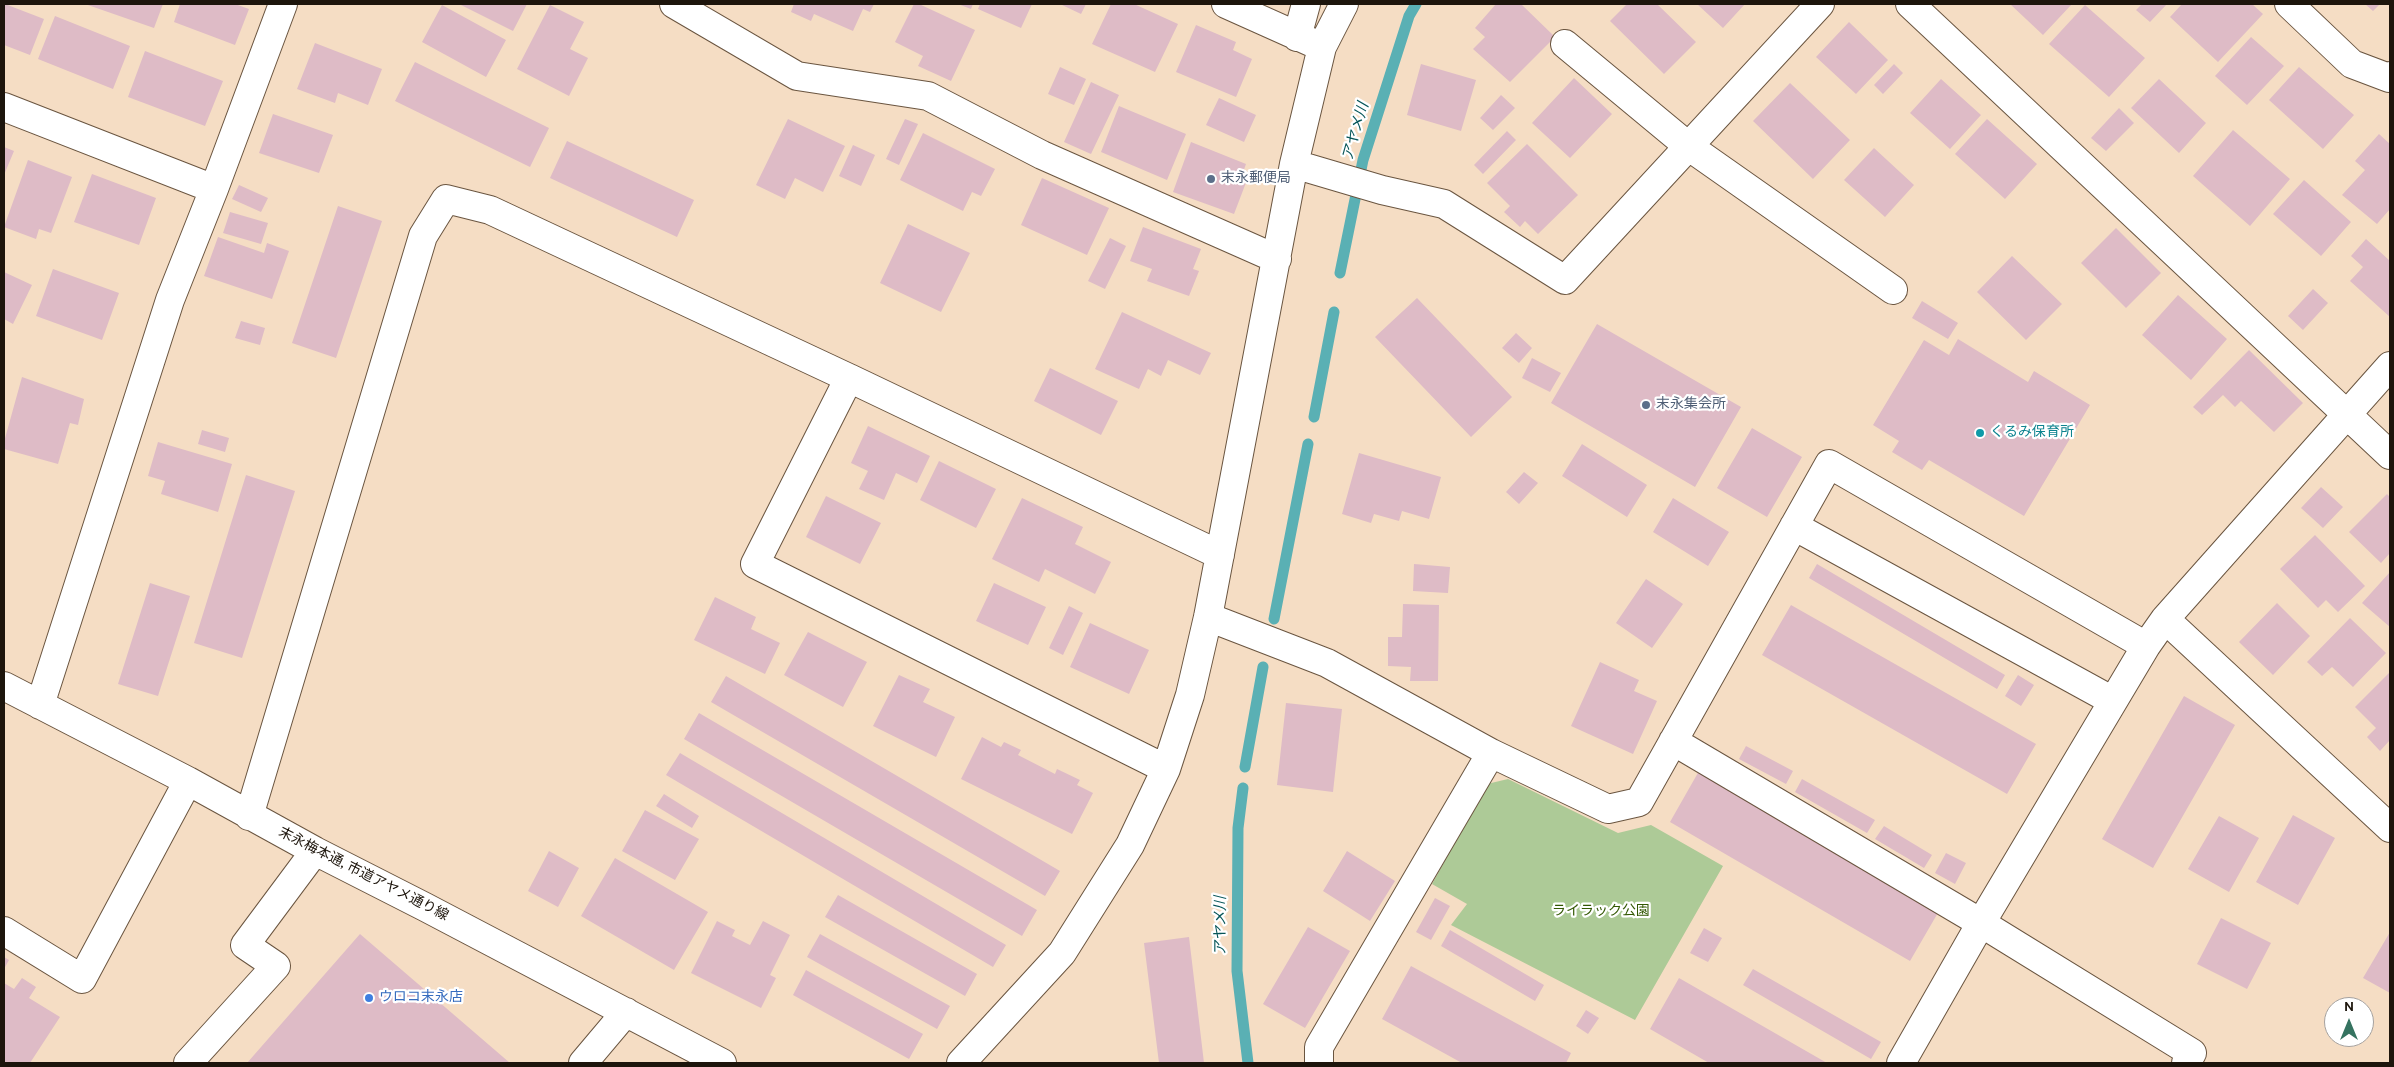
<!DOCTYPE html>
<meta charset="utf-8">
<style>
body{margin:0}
#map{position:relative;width:2394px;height:1067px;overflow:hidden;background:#f5ddc4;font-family:Overpass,sans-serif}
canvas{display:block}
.frame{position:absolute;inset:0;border:5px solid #1d150c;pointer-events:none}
.north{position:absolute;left:2324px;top:997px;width:50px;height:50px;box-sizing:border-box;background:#fff;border:1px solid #a5a19e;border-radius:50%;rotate:0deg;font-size:14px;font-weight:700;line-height:20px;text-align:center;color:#1d150c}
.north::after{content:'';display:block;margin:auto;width:18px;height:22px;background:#357360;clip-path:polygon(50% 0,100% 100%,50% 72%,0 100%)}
</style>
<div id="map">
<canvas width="2394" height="1067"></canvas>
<div class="frame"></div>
<div class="north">N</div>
</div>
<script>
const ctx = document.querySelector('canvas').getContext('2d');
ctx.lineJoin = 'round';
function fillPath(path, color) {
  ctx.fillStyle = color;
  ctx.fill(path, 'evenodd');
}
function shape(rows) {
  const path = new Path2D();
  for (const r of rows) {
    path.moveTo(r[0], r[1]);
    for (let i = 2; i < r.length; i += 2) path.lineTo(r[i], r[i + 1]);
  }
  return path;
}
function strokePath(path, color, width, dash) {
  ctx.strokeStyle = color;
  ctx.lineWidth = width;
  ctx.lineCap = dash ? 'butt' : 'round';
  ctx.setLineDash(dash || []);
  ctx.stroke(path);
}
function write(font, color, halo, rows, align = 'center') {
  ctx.font = font + ' Overpass,"Noto Sans JP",sans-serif';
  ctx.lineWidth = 4.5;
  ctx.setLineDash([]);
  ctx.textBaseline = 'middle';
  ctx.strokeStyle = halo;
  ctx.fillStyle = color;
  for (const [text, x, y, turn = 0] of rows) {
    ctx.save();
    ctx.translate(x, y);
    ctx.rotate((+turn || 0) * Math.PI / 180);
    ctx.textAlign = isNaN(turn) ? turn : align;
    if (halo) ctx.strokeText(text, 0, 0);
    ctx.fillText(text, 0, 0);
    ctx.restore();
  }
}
fillPath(shape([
 [1508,779,1618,833,1651,825,1723,866,1635,1020,1451,925,1467,904,1432,884,1487,784]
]), '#adca97');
strokePath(shape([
 [1340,273,1363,160,1409,16,1416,4],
 [1314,417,1334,312],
 [1274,619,1308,444],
 [1245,767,1263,667],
 [1243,788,1238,828,1237,971,1248,1063]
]), '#5ab0b4', 11);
fillPath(shape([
 [5,4,44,19,30,55,4,45],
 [85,4,163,4,154,28],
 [180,4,235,4,249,9,235,45,174,22],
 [459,4,527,4,513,31],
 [794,4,874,4,870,12,863,9,853,31,814,14,811,21,791,12],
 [914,4,919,4,975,30,951,81,918,66,923,56,895,42],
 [958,4,973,4,971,9],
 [980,4,1032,4,1021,28,978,9],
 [1060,4,1086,4,1081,14],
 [1111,4,1134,4,1178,24,1155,72,1092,44],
 [1496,4,1521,4,1555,37,1510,82,1473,49,1485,37,1475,28],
 [1627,4,1657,4,1696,42,1664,74,1610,21],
 [1697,4,1745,4,1723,28],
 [2010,4,2072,4,2043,35],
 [2142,4,2167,4,2150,22,2136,10],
 [2182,4,2252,4,2263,14,2218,62,2170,17],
 [2365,4,2380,4,2373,11],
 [442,5,506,40,486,77,422,42],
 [550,5,584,22,570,49,588,58,569,96,517,69],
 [2085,5,2145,58,2109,97,2049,44],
 [55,16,130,46,113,89,38,59],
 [1849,22,1888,60,1856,94,1816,57],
 [1196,25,1236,42,1233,50,1252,59,1236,97,1176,72],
 [2251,37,2284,66,2247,105,2215,76],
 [315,43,382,69,368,105,338,93,335,103,297,89],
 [145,51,223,81,205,126,128,97],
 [415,62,549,128,530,167,395,101],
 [1421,64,1476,80,1461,131,1407,115],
 [1894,64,1903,73,1883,94,1874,85],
 [1060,67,1086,79,1074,105,1048,94],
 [2299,67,2354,115,2323,149,2269,100],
 [1574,78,1612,114,1570,158,1532,123],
 [1941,79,1981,115,1950,149,1910,113],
 [2159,79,2206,123,2179,153,2131,108],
 [1091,82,1119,95,1091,154,1064,142],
 [1790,83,1850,140,1813,179,1753,121],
 [1501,95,1515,108,1493,130,1480,118],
 [1219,98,1256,115,1244,142,1206,125],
 [1119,106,1186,134,1167,180,1101,152],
 [2119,108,2134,123,2106,151,2091,138],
 [273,114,333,135,319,173,259,153],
 [788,119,845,146,823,192,795,178,785,199,756,185],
 [905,119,918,124,899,165,886,159],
 [1987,119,2037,164,2005,199,1955,154],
 [2233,130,2290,179,2250,226,2193,176],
 [1507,131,1516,140,1483,174,1474,165],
 [923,133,995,169,981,196,972,192,963,211,900,180],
 [2379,134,2390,144,2390,209,2377,224,2342,195,2365,170,2355,161],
 [567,141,694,200,677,237,550,178],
 [1191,142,1246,164,1241,178,1247,180,1234,214,1173,192],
 [1527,144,1578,195,1538,234,1525,221,1520,227,1504,212,1510,206,1487,183],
 [853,145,875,155,861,186,839,176],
 [4,147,14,151,4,175],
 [1874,148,1914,185,1885,217,1844,180],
 [28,160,72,177,51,233,39,229,36,239,4,227],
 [92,174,156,198,139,245,74,222],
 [1042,178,1109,208,1087,255,1021,225],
 [2304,180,2351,222,2321,256,2273,214],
 [239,185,268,198,261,212,232,199],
 [338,206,382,221,336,358,292,343],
 [230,212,268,223,261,244,223,233],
 [908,224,970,253,941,312,880,283],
 [1143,227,1201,249,1193,269,1199,271,1189,296,1147,281,1152,269,1130,261],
 [2116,228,2161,273,2126,308,2081,263],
 [218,237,264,253,267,243,289,251,272,299,204,276],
 [1110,238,1126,246,1105,289,1088,281],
 [2366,239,2390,261,2390,317,2350,281,2363,267,2351,256],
 [2012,256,2062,304,2026,340,1977,292],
 [53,269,119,293,102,340,36,316],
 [4,272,32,285,13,324,4,319],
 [2313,289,2328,303,2303,330,2288,316],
 [2178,295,2227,339,2191,380,2142,335],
 [1417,298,1512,397,1471,437,1375,337],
 [1922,301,1958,323,1948,339,1912,318],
 [1122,312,1211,353,1200,375,1168,360,1161,376,1148,369,1139,389,1095,369],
 [241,321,265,328,260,345,235,338],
 [1597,324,1741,407,1695,487,1551,403],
 [1516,333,1532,348,1519,363,1502,348],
 [1958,339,2028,382,2034,371,2090,405,2024,516,1929,460,1922,470,1892,452,1899,441,1873,425,1924,340,1949,355],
 [2249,350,2303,403,2274,432,2241,401,2235,407,2223,395,2202,415,2193,407],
 [1532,358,1561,373,1550,392,1522,378],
 [1050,368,1118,401,1101,435,1034,401],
 [22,377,84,399,78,425,70,423,58,464,4,449,4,442],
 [868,426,930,456,917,483,896,473,884,500,859,489,868,471,851,463],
 [1752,428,1802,457,1767,517,1717,488],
 [202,430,229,438,225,452,198,444],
 [158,442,232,464,218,512,161,494,165,481,148,476],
 [1582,444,1647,485,1627,517,1562,476],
 [1359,453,1441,477,1429,519,1402,511,1399,521,1374,514,1371,523,1342,514],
 [939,461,996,489,976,528,920,500],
 [1524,472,1538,483,1519,504,1506,492],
 [246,475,295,491,242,658,194,643],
 [2321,487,2343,507,2323,528,2301,508],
 [2387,494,2390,497,2390,553,2381,563,2349,532],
 [826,496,881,523,860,564,806,537],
 [1022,498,1083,527,1075,544,1111,562,1095,594,1045,569,1039,582,992,559],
 [1673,498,1729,532,1708,566,1653,532],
 [2315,535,2365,586,2338,612,2326,600,2318,608,2280,569],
 [1414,564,1450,567,1448,593,1413,591],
 [1817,564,2005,675,1997,689,1809,578],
 [2390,572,2390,627,2362,603],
 [1646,579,1683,604,1652,648,1616,623],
 [150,583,190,596,158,696,118,684],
 [994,583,1046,607,1028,645,976,621],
 [715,597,756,617,751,629,780,643,765,674,694,640],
 [2277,603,2310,636,2273,675,2239,642],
 [1403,604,1439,605,1438,681,1410,681,1411,667,1388,666,1388,637,1402,637],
 [1791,605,2036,744,2007,794,1762,655],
 [1069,606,1083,613,1063,655,1049,648],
 [2350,618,2386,653,2353,687,2332,667,2322,676,2307,662],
 [1090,623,1149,650,1129,694,1070,667],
 [808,632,867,662,843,707,784,675],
 [1600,662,1639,680,1634,691,1657,701,1633,754,1571,726],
 [2390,672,2390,740,2380,751,2367,737,2376,728,2355,707],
 [899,675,930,689,923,702,955,717,936,757,873,726],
 [2018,675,2034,685,2021,706,2005,696],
 [726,676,1060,871,1045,896,711,702],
 [2184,696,2235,725,2153,868,2102,839],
 [1286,703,1342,709,1333,792,1277,785],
 [699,713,1037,910,1022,936,684,739],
 [982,737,1001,747,1004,742,1021,750,1018,755,1055,774,1057,769,1080,780,1077,785,1093,793,1072,834,961,779],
 [1746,746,1793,771,1786,784,1739,759],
 [680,753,1006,945,993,967,666,775],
 [1699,771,1939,911,1910,961,1670,822],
 [1802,779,1875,820,1867,833,1795,792],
 [664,794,699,816,692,828,656,806],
 [645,810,699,839,675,880,622,851],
 [2293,815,2335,838,2298,905,2256,882],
 [2219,816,2259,838,2229,892,2188,869],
 [1884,826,1932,855,1924,868,1875,839],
 [549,851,579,868,558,907,528,891],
 [1347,851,1395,881,1370,921,1323,891],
 [1946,853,1966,863,1955,884,1935,873],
 [615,858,708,912,674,970,581,916],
 [838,895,977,974,965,996,825,917],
 [1435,898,1450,906,1431,940,1416,932],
 [2221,918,2271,943,2247,989,2197,964],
 [717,921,735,930,732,936,750,945,763,921,790,935,770,975,776,978,761,1008,691,973],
 [1308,927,1350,951,1305,1028,1263,1004],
 [1704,928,1722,938,1708,962,1690,953],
 [1450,930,1544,985,1535,1001,1441,946],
 [2390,932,2390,993,2363,978],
 [360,934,510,1063,247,1063],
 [820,934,950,1006,937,1029,807,957],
 [1189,937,1204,1063,1159,1063,1144,943],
 [4,957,9,960,4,969],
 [1411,966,1571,1053,1566,1063,1462,1063,1382,1019],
 [1753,969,1881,1042,1871,1059,1743,985],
 [806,970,923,1034,909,1059,793,995],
 [22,978,36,987,29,998,60,1017,30,1063,4,1063,4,983,14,989],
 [1679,978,1827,1063,1709,1063,1650,1029],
 [1586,1010,1599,1018,1588,1034,1576,1026]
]), '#debbc6');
const minor = shape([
 [674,4,797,76,928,96,1042,155,1277,259],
 [1226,4,1322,47],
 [1910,4,2390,455],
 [2289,4,2352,64,2389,78,2390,76],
 [1297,37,1306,4],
 [1565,44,1688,146,1893,290],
 [4,107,214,189],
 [1294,164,1382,190,1444,204,1565,280,1820,4],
 [1794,526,2113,701],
 [1208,617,1327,663,1491,753],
 [2165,619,2390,828],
 [4,686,188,781,315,851,425,907,722,1063],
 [40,705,170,300,214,189,283,4],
 [1673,741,1981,923,2192,1053,2186,1063],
 [1166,769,755,564,849,378,1220,555],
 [249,816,423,236,446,199,490,210,849,378],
 [4,931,82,979,188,781],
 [188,1063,276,966,245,945,315,851],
 [583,1063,626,1012],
 [961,1063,1062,953,1130,845,1166,769,1190,695,1208,617,1294,164,1322,47,1344,4],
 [1319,1063,1319,1047,1491,753,1608,809,1639,802,1829,464,2146,646],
 [1901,1063,1981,923,2146,646,2165,619,2390,366]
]);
strokePath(minor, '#6a5540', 30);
strokePath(minor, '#fff', 28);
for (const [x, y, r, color] of [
 [1211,179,5,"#5c6f8a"],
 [1646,405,5,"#5c6f8a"],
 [1980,433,5,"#0f9aa8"],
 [369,998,5,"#3f7fe0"]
]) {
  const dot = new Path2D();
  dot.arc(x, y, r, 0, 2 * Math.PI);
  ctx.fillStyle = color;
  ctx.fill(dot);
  strokePath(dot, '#fff', 2);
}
write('14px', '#4e5e75', '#fff', [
 ["末永郵便局",1221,179],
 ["末永集会所",1656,405]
], 'left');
write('14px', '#0d838f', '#fff', [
 ["くるみ保育所",1990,433]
], 'left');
write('14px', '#1d150c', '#fff', [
 ["末永梅本通, 市道アヤメ通り線",363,875,27]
]);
write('14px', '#335803', '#fff', [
 ["ライラック公園",1601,912]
]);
write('14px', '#366cbe', '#fff', [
 ["ウロコ末永店",379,998]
], 'left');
write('italic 15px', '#075659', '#fff', [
 ["アヤメ川",1357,132,-74],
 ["アヤメ川",1222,926,-90]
]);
</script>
